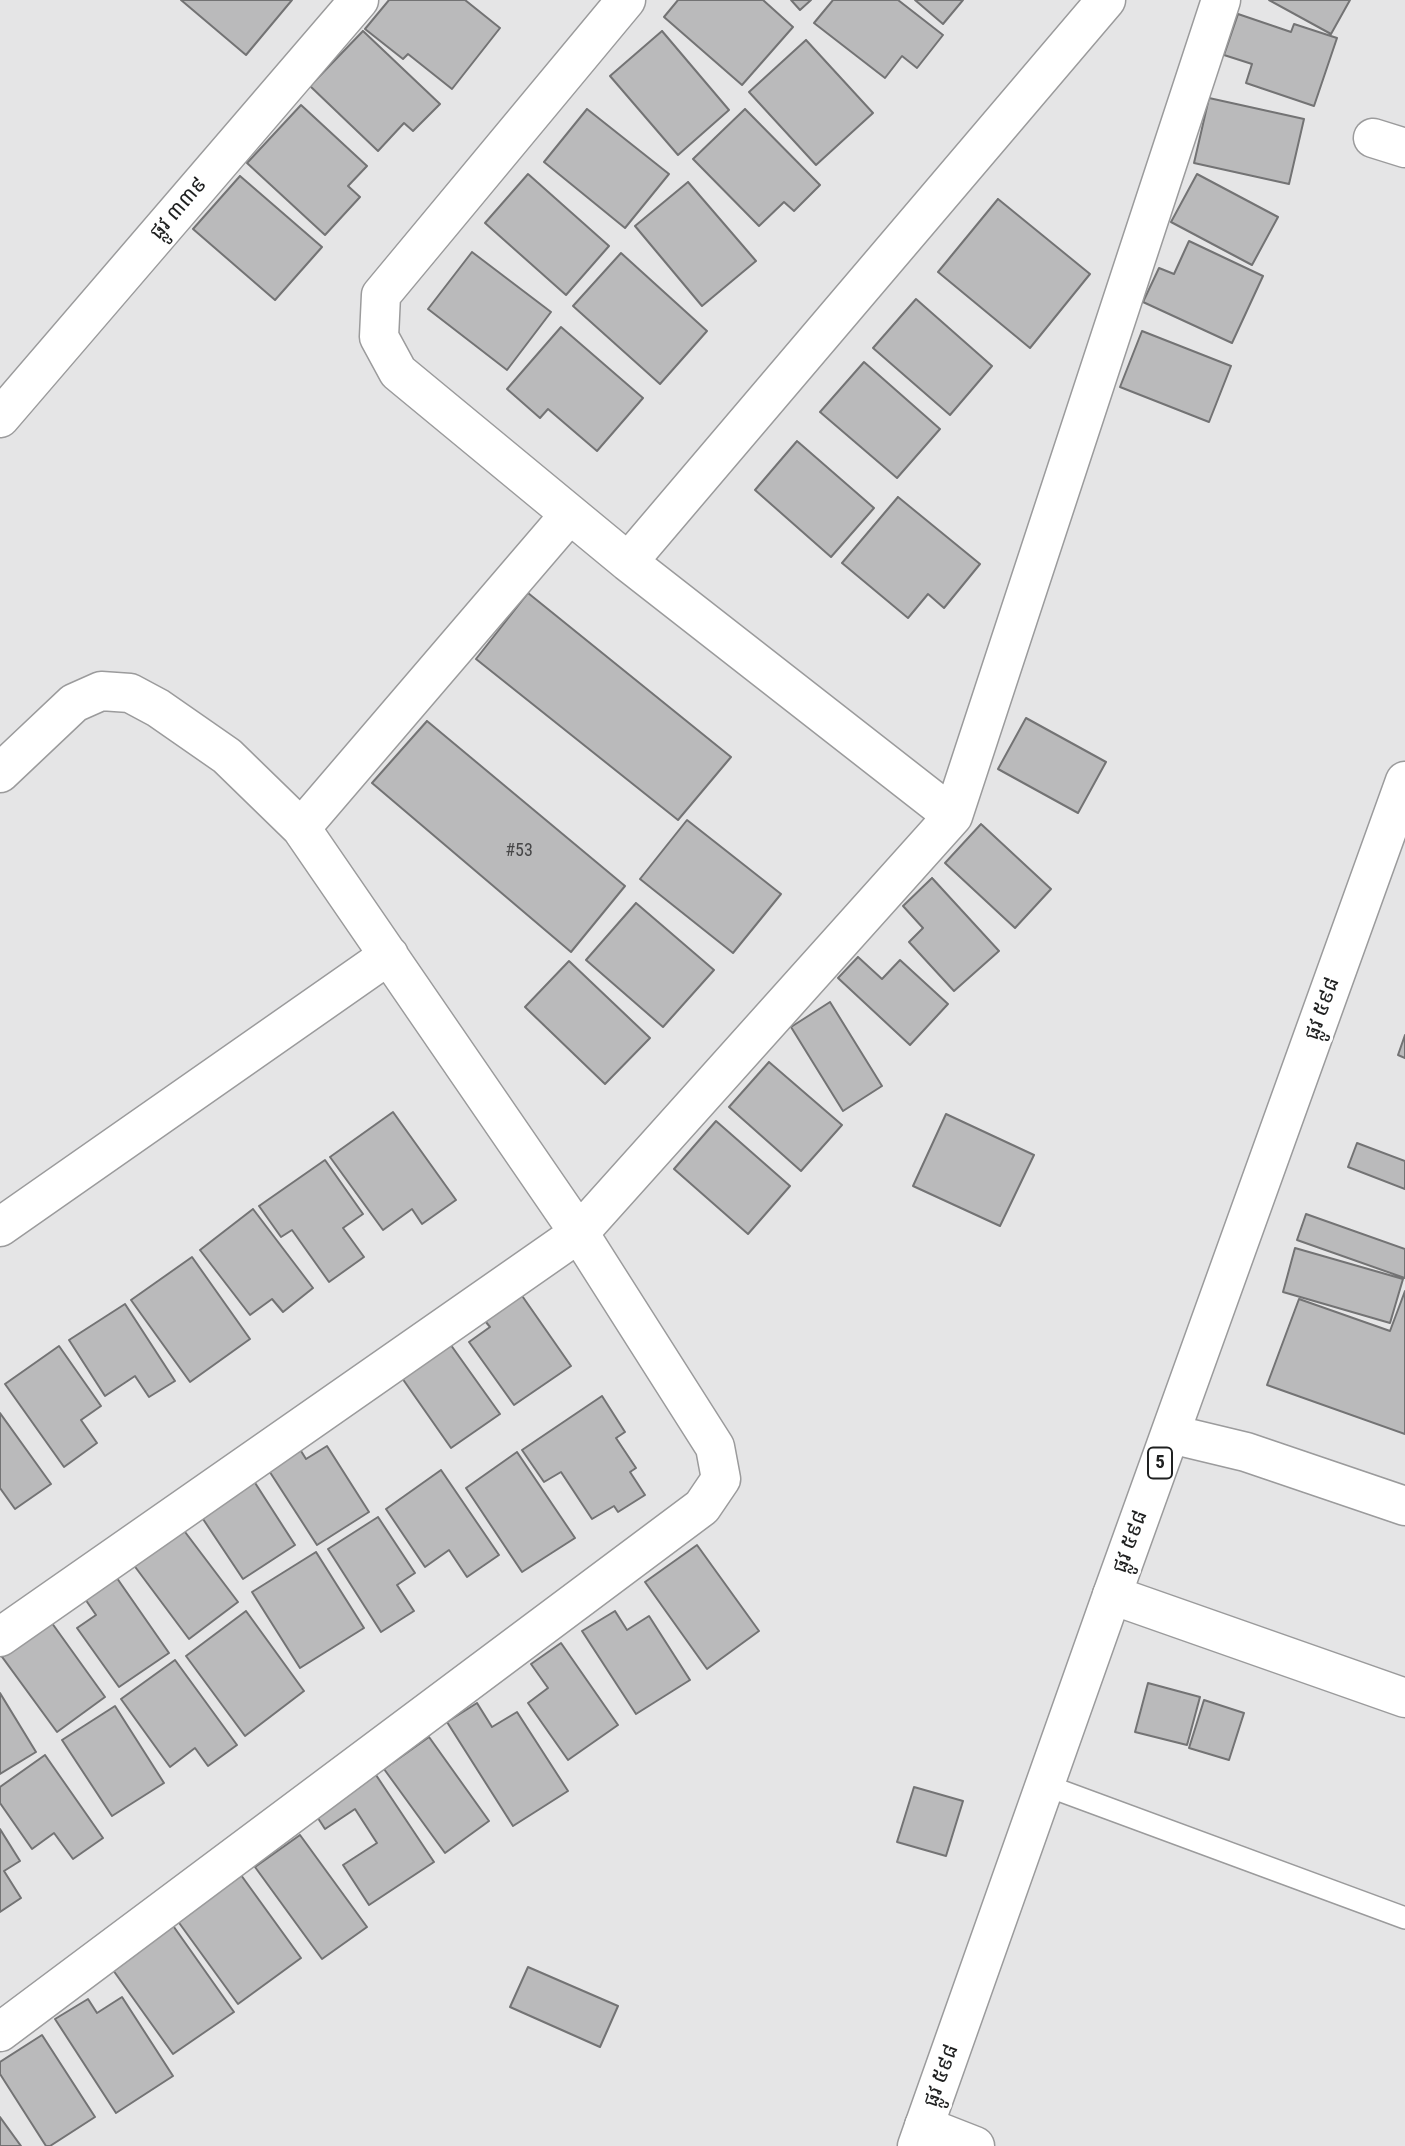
<!DOCTYPE html>
<meta charset="utf-8">
<style>
body{margin:0}
canvas{display:block;background:#e5e5e6}
</style>
<canvas width="1405" height="2146"></canvas>
<script>
const ctx = document.querySelector('canvas').getContext('2d');
ctx.lineJoin = 'round';
function fillPath(path, color) {
  ctx.fillStyle = color;
  ctx.fill(path, 'evenodd');
}
function shape(rows) {
  const path = new Path2D();
  for (const r of rows) {
    path.moveTo(r[0], r[1]);
    for (let i = 2; i < r.length; i += 2) path.lineTo(r[i], r[i + 1]);
  }
  return path;
}
function strokePath(path, color, width, dash) {
  ctx.strokeStyle = color;
  ctx.lineWidth = width;
  ctx.lineCap = dash ? 'butt' : 'round';
  ctx.setLineDash(dash || []);
  ctx.stroke(path);
}
function write(font, color, halo, rows, align = 'center') {
  ctx.font = font + ' "Roboto Condensed","Noto Sans Khmer",sans-serif';
  ctx.lineWidth = 6;
  ctx.setLineDash([]);
  ctx.textBaseline = 'middle';
  ctx.strokeStyle = halo;
  ctx.fillStyle = color;
  for (const [text, x, y, turn = 0] of rows) {
    ctx.save();
    ctx.translate(x, y);
    ctx.rotate((+turn || 0) * Math.PI / 180);
    ctx.textAlign = isNaN(turn) ? turn : align;
    if (halo) ctx.strokeText(text, 0, 0);
    ctx.fillText(text, 0, 0);
    ctx.restore();
  }
}
const building = shape([
 [181,0,292,0,246,55,181,0],
 [389,0,465,0,500,28,452,89,408,54,403,59,365,29,389,0],
 [678,0,763,0,793,27,742,85,664,17,678,0],
 [791,0,811,0,800,10,791,0],
 [833,0,898,0,943,35,917,68,902,56,885,78,814,23,833,0],
 [915,0,963,0,943,24,915,0],
 [1269,0,1350,0,1331,34,1269,0],
 [1238,14,1291,32,1294,24,1337,38,1314,106,1246,83,1252,64,1224,55,1238,14],
 [363,31,440,104,413,131,404,123,378,151,310,86,363,31],
 [662,31,729,110,678,155,610,76,662,31],
 [806,40,873,113,816,165,749,92,806,40],
 [1209,98,1304,119,1289,184,1194,163,1209,98],
 [301,105,367,166,348,186,360,197,325,235,247,163,301,105],
 [587,109,669,174,625,228,544,162,587,109],
 [745,109,820,185,794,211,784,202,759,226,693,159,745,109],
 [528,174,609,246,566,295,485,223,528,174],
 [1197,174,1278,217,1252,265,1171,222,1197,174],
 [240,176,322,247,275,300,193,229,240,176],
 [688,182,756,261,702,306,635,226,688,182],
 [998,199,1090,274,1030,348,938,272,998,199],
 [1189,241,1263,276,1232,343,1143,302,1159,268,1174,274,1189,241],
 [472,252,551,312,507,370,428,309,472,252],
 [621,253,707,331,660,384,573,306,621,253],
 [916,299,992,366,950,415,873,348,916,299],
 [561,327,643,398,597,451,548,409,540,418,507,389,561,327],
 [1142,331,1231,366,1209,422,1120,387,1142,331],
 [864,362,940,429,897,478,820,412,864,362],
 [797,441,874,508,831,557,755,490,797,441],
 [898,497,980,564,944,608,928,594,908,618,842,563,898,497],
 [528,593,731,757,678,820,476,659,528,593],
 [1026,718,1106,762,1078,813,998,769,1026,718],
 [427,721,625,886,571,952,372,783,427,721],
 [687,820,781,894,733,953,640,879,687,820],
 [981,824,1051,889,1015,928,945,863,981,824],
 [932,878,999,951,954,991,909,942,923,928,903,906,932,878],
 [636,903,714,970,663,1027,586,960,636,903],
 [858,957,882,979,900,960,948,1004,910,1045,838,978,858,957],
 [569,961,650,1038,605,1084,525,1007,569,961],
 [830,1002,882,1086,843,1111,791,1027,830,1002],
 [1405,1035,1405,1058,1398,1055,1405,1035],
 [769,1062,842,1125,801,1171,729,1107,769,1062],
 [393,1112,456,1200,422,1224,412,1209,383,1230,330,1157,393,1112],
 [946,1114,1034,1155,1000,1226,913,1186,946,1114],
 [716,1121,790,1186,748,1234,674,1169,716,1121],
 [1357,1143,1405,1161,1405,1189,1348,1167,1357,1143],
 [325,1160,363,1214,343,1228,364,1257,329,1282,292,1230,281,1237,259,1206,325,1160],
 [253,1209,313,1288,283,1312,272,1299,250,1315,200,1250,253,1209],
 [1306,1214,1405,1249,1405,1278,1297,1240,1306,1214],
 [1295,1248,1403,1279,1390,1323,1283,1292,1295,1248],
 [192,1257,250,1339,190,1382,131,1300,192,1257],
 [518,1290,571,1366,514,1405,469,1342,490,1327,481,1316,518,1290],
 [1405,1291,1405,1434,1267,1385,1299,1299,1390,1331,1405,1291],
 [125,1304,175,1381,149,1397,135,1376,105,1396,69,1340,125,1304],
 [443,1334,500,1414,451,1448,395,1368,443,1334],
 [59,1346,101,1406,81,1420,97,1443,64,1467,5,1384,59,1346],
 [602,1396,625,1432,616,1438,636,1468,630,1472,645,1495,618,1512,614,1506,592,1519,561,1472,544,1482,522,1450,602,1396],
 [0,1413,51,1484,15,1509,0,1488,0,1413],
 [296,1443,306,1459,327,1446,369,1512,317,1545,264,1463,296,1443],
 [517,1452,575,1538,522,1572,466,1488,517,1452],
 [441,1470,499,1555,467,1577,449,1550,425,1567,386,1509,441,1470],
 [250,1475,295,1545,243,1579,197,1510,250,1475],
 [378,1517,415,1573,397,1585,414,1611,381,1632,328,1549,378,1517],
 [179,1524,238,1602,189,1639,130,1560,179,1524],
 [697,1545,759,1631,707,1669,645,1582,697,1545],
 [316,1552,364,1628,300,1668,252,1592,316,1552],
 [112,1571,169,1653,119,1687,77,1628,96,1615,81,1593,112,1571],
 [246,1611,304,1691,245,1736,186,1656,246,1611],
 [615,1611,627,1630,649,1616,690,1680,636,1714,582,1631,615,1611],
 [49,1619,105,1697,57,1732,0,1654,49,1619],
 [561,1643,618,1725,568,1760,528,1703,548,1688,531,1664,561,1643],
 [175,1660,237,1745,208,1766,195,1748,170,1767,121,1699,175,1660],
 [1148,1683,1200,1697,1187,1745,1135,1732,1148,1683],
 [0,1693,36,1752,0,1774,0,1693],
 [1204,1700,1244,1713,1229,1760,1189,1748,1204,1700],
 [477,1703,492,1727,517,1712,568,1791,513,1826,447,1722,477,1703],
 [115,1706,164,1783,112,1816,62,1740,115,1706],
 [429,1737,489,1821,445,1853,384,1769,429,1737],
 [45,1755,103,1838,73,1859,54,1833,32,1849,0,1803,0,1787,45,1755],
 [374,1772,434,1862,369,1905,343,1865,377,1843,355,1809,325,1829,314,1812,374,1772],
 [914,1787,963,1801,946,1856,897,1842,914,1787],
 [0,1829,20,1861,4,1871,21,1898,0,1912,0,1829],
 [300,1835,367,1927,322,1959,255,1867,300,1835],
 [233,1864,301,1958,238,2004,169,1909,233,1864],
 [169,1920,234,2012,173,2054,108,1963,169,1920],
 [528,1967,618,2006,600,2047,510,2007,528,1967],
 [122,1997,173,2076,116,2113,55,2019,88,1999,97,2013,122,1997],
 [42,2035,95,2117,50,2146,46,2146,0,2074,0,2062,42,2035],
 [0,2117,21,2146,0,2146,0,2117]
]);
fillPath(building, '#bababb');
strokePath(building, '#737374', 2);
const service = shape([
 [1045,1785,1405,1918]
]);
const minor = shape([
 [626,0,381,295,379,337,398,372,628,562,953,816],
 [1373,138,1405,148],
 [0,418,359,0],
 [628,562,1106,0],
 [0,773,74,703,101,691,130,693,158,708,227,756,301,828,579,1233,715,1447,721,1479,702,1507,0,2032],
 [301,828,570,514],
 [0,1227,389,955],
 [1171,1434,1246,1452,1405,1506],
 [1112,1595,1405,1698],
 [0,1637,579,1233,953,816,1221,0],
 [924,2126,975,2146]
]);
const primary = shape([
 [917,2146,1112,1595,1405,781]
]);
strokePath(service, '#9b9b9c', 24);
strokePath(minor, '#9b9b9c', 41);
strokePath(primary, '#9b9b9c', 41);
strokePath(service, '#fff', 21);
strokePath(minor, '#fff', 38);
strokePath(primary, '#fff', 38);
write('18px', '#464647', null, [
 ["#53",519,851]
]);
for (const [x, y, w] of [
 [1160,1463,24]
]) {
  const box = new Path2D();
  box.roundRect(x - w / 2, y - 15.5, w, 31, 5);
  ctx.fillStyle = '#fff';
  ctx.fill(box);
  strokePath(box, '#1f2020', 2);
}
write('bold 19px', '#1f2020', null, [
 ["5",1160,1463]
]);
write('21px', '#1f2020', '#fff', [
 ["ផ្លូវ ៣៣៩",179,209,-49],
 ["ផ្លូវ ៥៩៨",1323,1009,-70],
 ["ផ្លូវ ៥៩៨",1131,1542,-70],
 ["ផ្លូវ ៥៩៨",942,2076,-70]
]);
</script>
